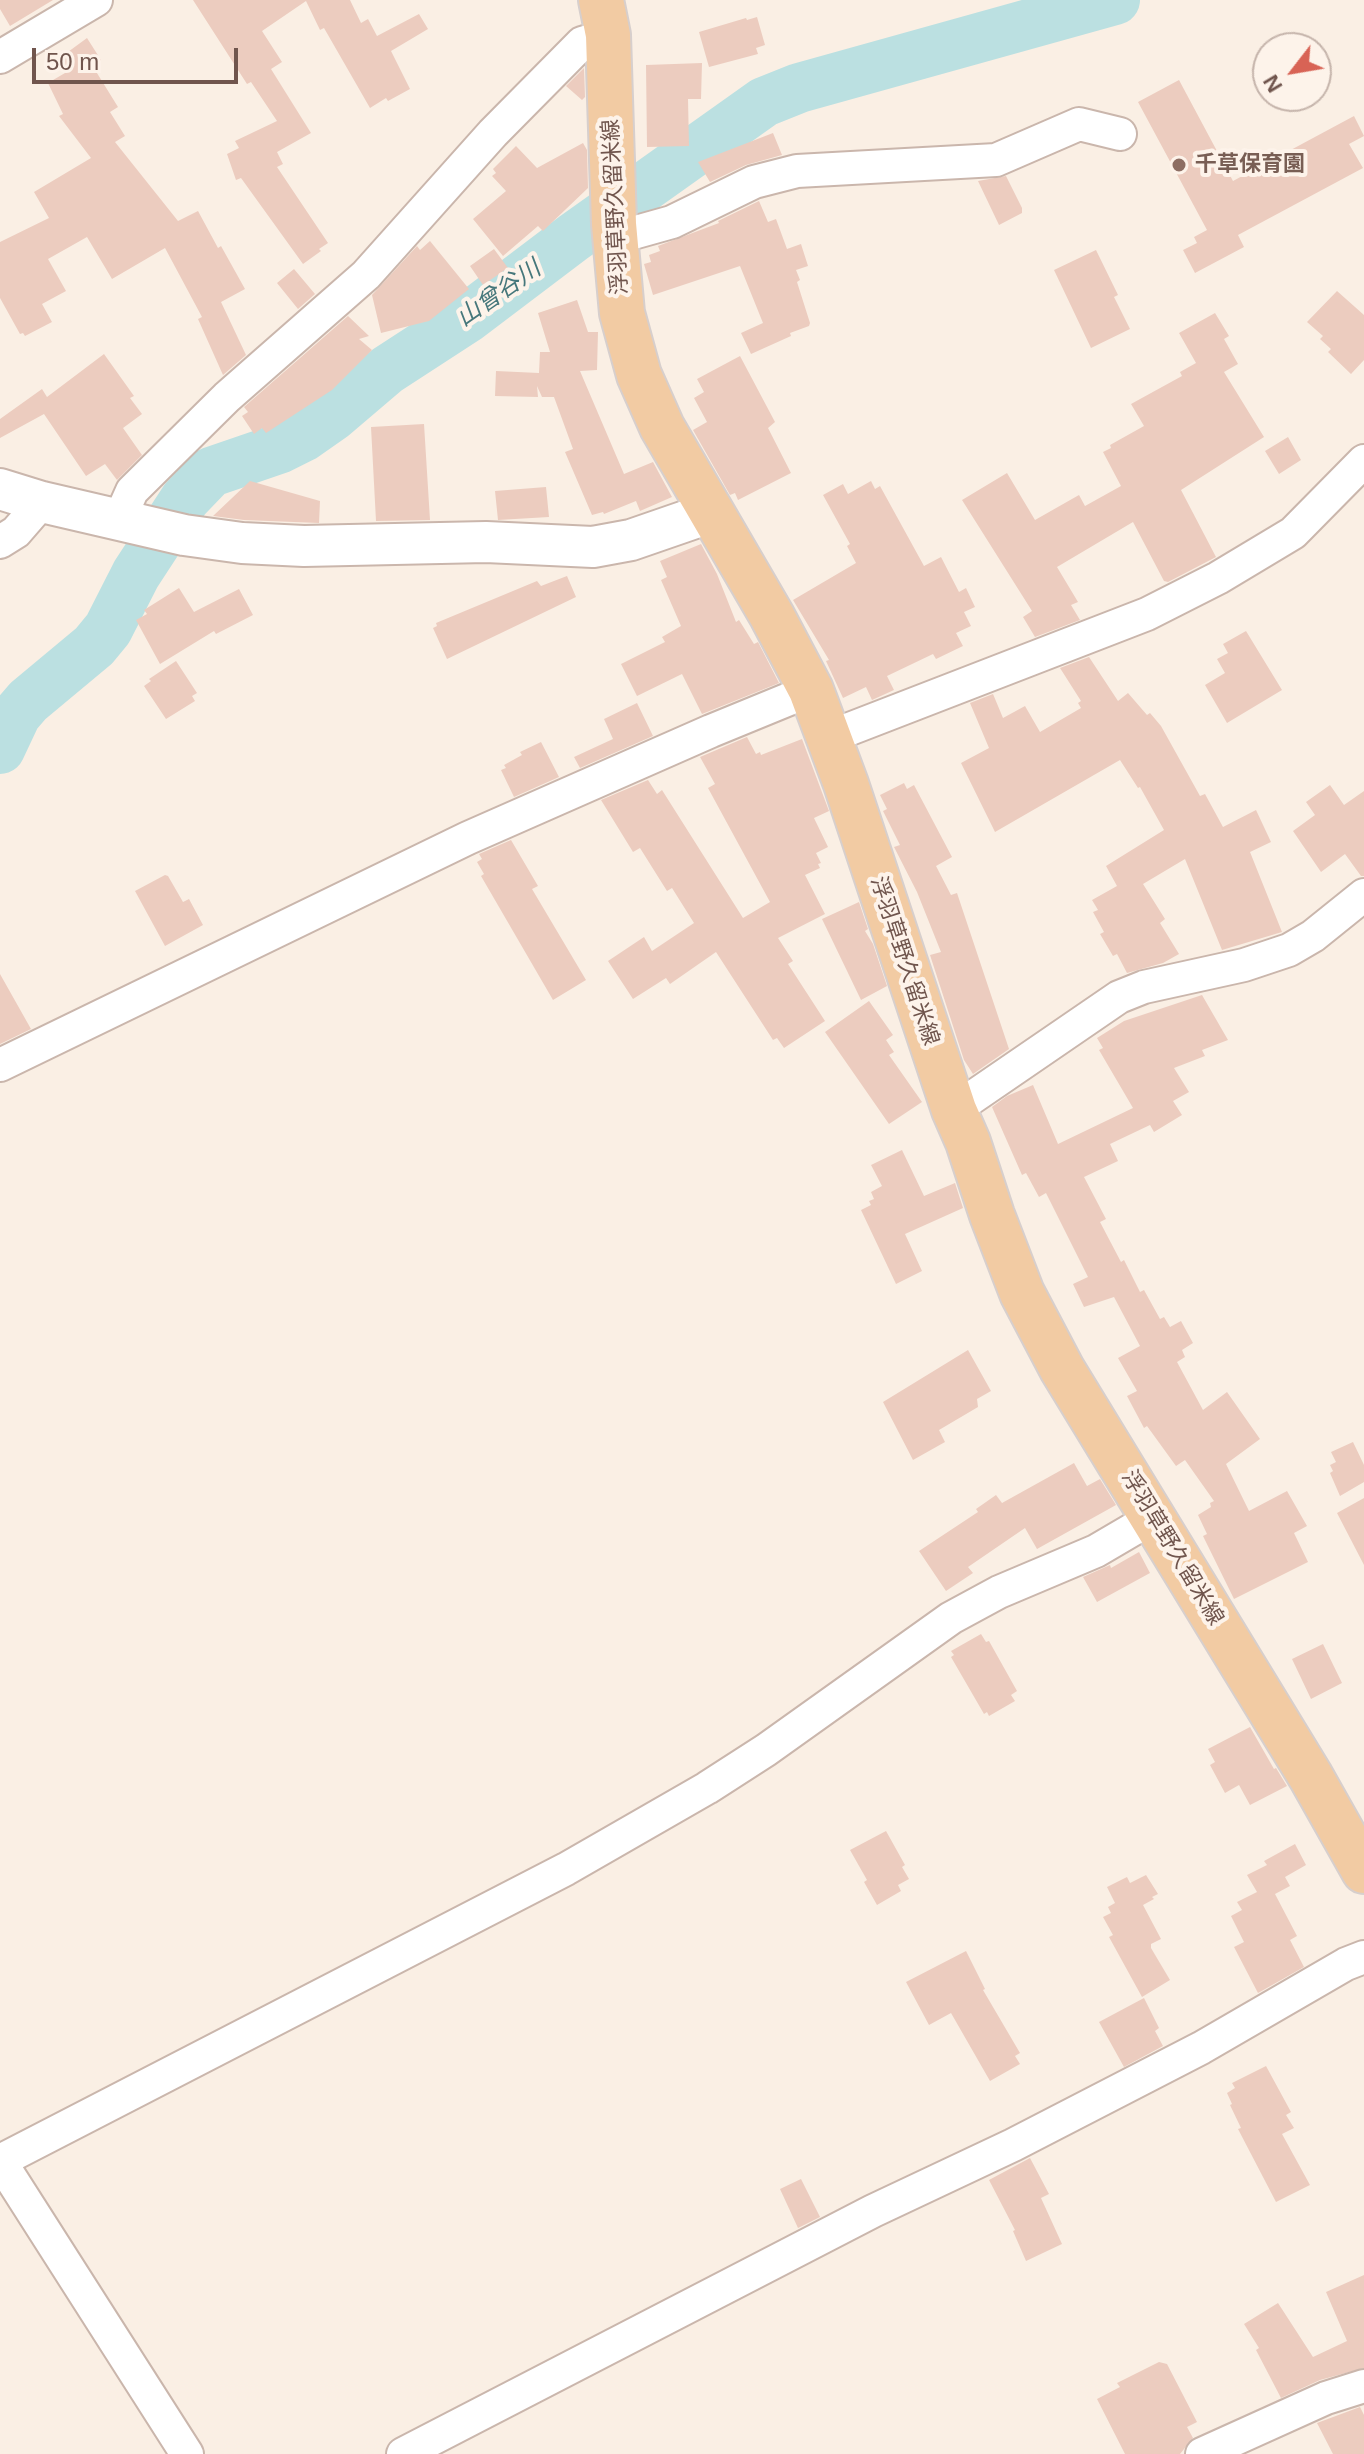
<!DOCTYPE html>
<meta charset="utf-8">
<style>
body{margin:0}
#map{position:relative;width:1364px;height:2454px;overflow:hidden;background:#faefe4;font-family:Arial,sans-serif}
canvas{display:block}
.north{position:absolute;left:1252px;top:32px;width:80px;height:80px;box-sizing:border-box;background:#fdf3ea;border:2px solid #c5b4ab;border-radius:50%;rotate:239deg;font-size:22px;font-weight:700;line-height:32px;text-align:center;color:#70554d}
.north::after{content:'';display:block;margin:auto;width:28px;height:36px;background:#d86355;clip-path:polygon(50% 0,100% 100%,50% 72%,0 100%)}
.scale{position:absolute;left:32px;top:48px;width:206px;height:36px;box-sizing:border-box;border:4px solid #70554d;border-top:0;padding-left:10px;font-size:24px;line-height:28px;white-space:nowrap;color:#70554d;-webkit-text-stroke:6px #fdf3ea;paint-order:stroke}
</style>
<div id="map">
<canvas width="1364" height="2454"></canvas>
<div class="north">N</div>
<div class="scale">50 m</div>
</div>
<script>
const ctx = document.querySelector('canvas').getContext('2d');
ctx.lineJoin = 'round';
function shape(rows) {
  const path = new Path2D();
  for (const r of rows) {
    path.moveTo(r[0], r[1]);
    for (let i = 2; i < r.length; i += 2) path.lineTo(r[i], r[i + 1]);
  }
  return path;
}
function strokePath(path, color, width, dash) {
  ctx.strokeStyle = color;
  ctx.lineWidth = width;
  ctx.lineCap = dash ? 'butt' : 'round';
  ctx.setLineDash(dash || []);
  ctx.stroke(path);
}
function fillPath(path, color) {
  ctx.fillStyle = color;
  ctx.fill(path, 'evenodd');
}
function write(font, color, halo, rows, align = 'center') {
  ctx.font = font + ' Arial,"Noto Sans JP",sans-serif';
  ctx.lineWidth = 8;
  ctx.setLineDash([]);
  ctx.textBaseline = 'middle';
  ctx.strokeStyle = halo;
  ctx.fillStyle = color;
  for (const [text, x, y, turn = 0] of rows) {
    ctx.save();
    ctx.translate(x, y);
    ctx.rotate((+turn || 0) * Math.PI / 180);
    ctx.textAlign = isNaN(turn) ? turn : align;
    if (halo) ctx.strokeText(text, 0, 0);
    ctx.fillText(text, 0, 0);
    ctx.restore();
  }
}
strokePath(shape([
 [0,749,16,715,28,701,94,646,108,629,136,574,185,499,211,472,281,448,303,437,333,416,387,370,467,318,574,237,764,102,799,88,1115,0]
]), '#bbe0e1', 50);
fillPath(shape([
 [0,0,53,0,10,26,0,9],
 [193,0,350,0,361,23,368,19,377,36,419,14,428,29,391,51,410,89,388,101,386,98,370,108,324,28,320,30,306,1,262,31,282,62,271,69,311,133,277,152,283,164,277,167,328,243,319,249,321,251,303,264,241,178,236,180,227,154,239,148,235,141,277,121,251,82,247,84],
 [757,17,765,45,756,48,758,54,709,67,699,32,746,18,747,20],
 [87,38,101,60,92,65,118,107,110,112,125,136,115,142,178,221,198,211,218,248,221,246,245,289,221,302,246,355,223,375,198,319,202,317,165,248,112,279,87,237,48,259,66,291,42,304,52,322,25,336,23,333,20,334,0,298,0,242,49,218,34,192,91,158,59,116,63,114,48,83,65,73,57,60],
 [702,63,701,99,688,99,689,146,647,147,646,65],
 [584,68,585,97,582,100,566,86],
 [1179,80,1233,181,1354,116,1364,136,1349,144,1363,168,1238,235,1244,247,1195,273,1183,250,1197,243,1194,237,1207,230,1138,102],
 [773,133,782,155,746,165,710,182,698,162],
 [583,143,587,150,588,188,543,231,538,226,503,256,473,219,506,191,492,176,496,173,493,169,516,146,537,168],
 [1006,176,1022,208,1022,213,999,225,978,181],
 [759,201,768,222,776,219,787,249,801,244,808,266,796,270,800,280,797,282,810,323,809,326,790,333,791,336,751,354,741,333,763,323,740,266,653,295,644,264,651,262,649,255,660,251,658,246,719,223,718,221],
 [430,241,469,289,429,321,381,333,372,295,417,246,420,250],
 [494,249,508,268,483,285,470,266],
 [1096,250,1118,295,1114,297,1130,329,1091,348,1054,270],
 [294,269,315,294,298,309,277,283],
 [1337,291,1364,315,1364,360,1351,374,1328,352,1331,349,1320,339,1323,336,1307,322],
 [577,300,588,332,598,332,597,370,580,371,624,474,653,462,672,497,640,511,636,501,604,514,603,512,592,515,565,452,573,449,554,397,542,397,537,386,538,397,495,396,496,371,539,373,540,352,550,352,538,313],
 [1215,313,1229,336,1224,339,1238,364,1224,372,1264,437,1181,490,1216,557,1168,582,1164,581,1133,522,1057,567,1078,602,1071,605,1080,620,1035,637,1023,617,1032,611,962,500,1007,473,1035,520,1079,495,1085,506,1121,486,1103,452,1111,448,1110,445,1144,426,1131,404,1182,376,1180,372,1196,363,1179,333],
 [348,316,369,336,359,339,372,350,332,390,266,433,262,428,254,434,242,416,248,412,244,407],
 [104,354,134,396,130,398,142,414,123,428,142,455,117,480,105,464,86,476,44,414,0,438,0,419,42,389,47,397],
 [740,356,775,422,768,428,791,473,738,500,735,493,730,495,693,430,707,422,694,398,704,392,697,379],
 [424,424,430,520,376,521,371,427],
 [1288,437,1301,460,1279,474,1265,451],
 [250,481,320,501,319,523,244,520,213,516],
 [871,481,875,489,880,486,924,566,941,557,959,592,966,588,975,607,964,612,971,626,956,633,963,646,936,659,933,654,887,676,894,690,872,700,866,687,843,698,826,661,829,660,793,600,856,563,847,546,850,544,823,495,843,484,848,494],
 [546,487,549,517,498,520,495,491],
 [701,544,717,574,736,622,739,620,754,644,758,642,779,683,702,714,682,674,637,696,621,664,665,642,662,637,681,626,661,580,667,577,660,561],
 [567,576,576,597,447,659,433,628,437,626,436,623,537,581,541,586],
 [179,588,194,612,239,589,253,615,216,634,214,631,160,664,136,620,147,614,144,610],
 [1246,631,1282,690,1227,723,1205,685,1225,673,1217,659,1228,653,1223,644],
 [1089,657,1118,701,1128,693,1147,715,1150,713,1161,726,1200,796,1205,794,1223,827,1256,810,1271,842,1250,852,1282,932,1222,950,1185,859,1143,884,1165,919,1160,923,1179,954,1163,963,1127,973,1117,954,1113,956,1100,934,1104,932,1093,912,1098,910,1092,900,1117,886,1106,866,1164,830,1140,787,1138,788,1120,760,995,832,961,763,989,748,970,703,993,694,1003,718,1025,706,1040,732,1081,708,1078,703,1081,701,1060,668],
 [176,661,197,693,192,696,195,701,166,719,144,686,151,681,149,679],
 [637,703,653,736,580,768,574,757,613,739,604,719],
 [747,737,756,754,760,752,761,755,802,739,829,811,814,818,828,847,816,853,821,863,818,864,820,868,805,875,825,914,778,938,793,961,788,964,825,1021,784,1048,777,1038,773,1040,716,952,670,984,666,978,633,999,608,961,644,937,652,951,694,923,672,888,667,891,640,848,633,852,601,800,648,780,657,794,662,790,743,918,770,902,708,788,715,784,700,757],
 [541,742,559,777,514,797,501,770,506,768,504,765,522,755,520,752],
 [904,783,907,789,914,785,952,857,936,866,951,895,957,893,1009,1049,973,1074,964,1060,930,955,941,952,917,892,894,847,900,845,883,811,887,809,880,795],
 [1330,785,1344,805,1364,791,1364,876,1361,876,1345,854,1321,872,1293,831,1315,815,1306,802],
 [511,840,538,886,532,889,586,980,553,1000,481,876,484,874,477,862,482,859,479,854],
 [165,875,168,876,183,902,189,899,203,925,165,946,135,891],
 [859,902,868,929,865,931,873,944,887,986,861,1000,822,919],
 [0,974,31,1029,0,1044],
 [1202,995,1228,1040,1202,1050,1205,1056,1174,1068,1189,1092,1173,1101,1182,1115,1154,1132,1150,1125,1110,1144,1118,1161,1084,1177,1106,1219,1100,1222,1121,1262,1124,1260,1140,1292,1144,1290,1160,1319,1164,1317,1170,1327,1181,1321,1193,1343,1182,1350,1185,1357,1177,1362,1203,1410,1227,1392,1260,1439,1226,1464,1249,1511,1287,1491,1307,1526,1294,1533,1308,1562,1234,1599,1203,1536,1207,1534,1198,1515,1211,1507,1210,1503,1214,1501,1185,1460,1176,1466,1147,1426,1144,1428,1127,1396,1137,1391,1118,1358,1140,1346,1114,1297,1084,1307,1073,1284,1088,1277,1046,1193,1039,1197,1026,1173,1022,1175,992,1107,1007,1096,1033,1085,1058,1144,1133,1108,1099,1050,1103,1048,1097,1038,1124,1021],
 [869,1001,893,1035,886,1040,894,1052,889,1055,922,1102,889,1124,825,1032],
 [902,1150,924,1196,955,1183,963,1208,905,1234,922,1271,896,1284,861,1210,871,1205,869,1201,874,1199,871,1192,882,1186,871,1165],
 [968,1350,991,1391,977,1399,978,1407,939,1430,945,1442,913,1460,883,1402],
 [1353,1442,1364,1465,1364,1482,1340,1496,1330,1473,1333,1471,1330,1465,1336,1462,1331,1452],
 [1074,1463,1087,1486,1100,1479,1116,1505,1037,1549,1025,1528,968,1567,973,1573,946,1591,919,1551,978,1512,976,1509,996,1495,1002,1503],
 [1364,1498,1364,1565,1337,1513],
 [1139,1552,1150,1573,1097,1602,1083,1577,1110,1565,1111,1568],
 [981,1634,986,1642,989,1641,1017,1691,1011,1695,1015,1701,989,1716,987,1712,984,1714,951,1657,954,1655,951,1651],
 [1323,1644,1342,1683,1311,1699,1292,1659],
 [1250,1727,1274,1769,1276,1768,1287,1786,1250,1805,1239,1785,1225,1793,1210,1765,1215,1762,1208,1749],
 [886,1831,905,1865,902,1867,909,1879,898,1885,901,1891,877,1905,864,1882,867,1880,850,1850],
 [1295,1844,1306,1865,1285,1877,1290,1886,1275,1894,1297,1936,1290,1940,1304,1967,1258,1993,1234,1947,1244,1942,1231,1916,1242,1910,1237,1902,1257,1892,1247,1875,1267,1865,1264,1861],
 [1146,1875,1158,1894,1152,1897,1154,1899,1143,1905,1161,1939,1151,1944,1151,1948,1170,1980,1142,1997,1109,1937,1113,1935,1103,1917,1111,1913,1108,1907,1115,1903,1107,1887,1127,1877,1130,1883],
 [966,1951,985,1989,983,1990,1020,2053,1015,2056,1020,2064,990,2081,951,2013,929,2025,906,1982],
 [1144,1998,1159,2028,1155,2031,1163,2046,1124,2067,1099,2022],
 [1266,2066,1291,2112,1286,2115,1294,2128,1282,2134,1310,2185,1276,2202,1238,2129,1241,2128,1230,2105,1232,2104,1227,2093,1235,2088,1232,2083],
 [1030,2158,1049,2194,1041,2198,1062,2244,1026,2261,1013,2231,1015,2230,989,2180],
 [801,2179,820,2217,798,2228,780,2189],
 [1364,2275,1364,2368,1320,2380,1281,2398,1256,2350,1259,2348,1244,2324,1278,2303,1313,2357,1347,2341,1326,2292],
 [1159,2362,1167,2364,1197,2422,1187,2427,1193,2438,1180,2454,1125,2454,1097,2399,1120,2387,1117,2383],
 [1360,2407,1364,2415,1364,2454,1333,2454,1317,2423]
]), '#ecccbf');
const minor = shape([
 [0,57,96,0],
 [615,238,672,222,754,182,797,171,996,160,1079,124,1120,134],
 [119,520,132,491,227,397,366,275,493,133,582,43,608,35],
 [0,542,16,532,42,502],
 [829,737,1147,614,1218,578,1293,533,1364,461],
 [0,1065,468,838,711,731,811,690],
 [954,1110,1119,997,1144,987,1244,965,1289,950,1313,936,1364,895],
 [0,2161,566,1869,707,1788,766,1750,951,1618,999,1592,1096,1551,1154,1517],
 [0,2161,187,2454],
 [403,2454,873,2211,1013,2145,1201,2048,1346,1964,1364,1957],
 [1202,2454,1326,2398,1364,2386]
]);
const tertiary = shape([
 [0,489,42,502,184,535,242,543,304,546,486,542,593,547,631,540,712,512]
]);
const primary = shape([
 [601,0,608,35,614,224,622,313,639,375,662,427,772,616,811,690,846,784,954,1110,968,1142,992,1215,1022,1293,1062,1369,1311,1777,1364,1871]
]);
strokePath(minor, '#cab6ac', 36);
strokePath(tertiary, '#cab6ac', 44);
strokePath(primary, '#d7cfcd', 48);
strokePath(minor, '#fff', 32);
strokePath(tertiary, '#fff', 40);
strokePath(primary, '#f2cba3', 44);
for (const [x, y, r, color] of [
 [1179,165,8,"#8d6e63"]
]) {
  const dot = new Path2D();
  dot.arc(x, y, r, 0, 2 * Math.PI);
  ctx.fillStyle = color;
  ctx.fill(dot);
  strokePath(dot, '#fdf3ea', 3);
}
write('bold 22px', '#785e54', '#fdf3ea', [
 ["千草保育園",1195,165]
], 'left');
write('22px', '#70554d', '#fdf3ea', [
 ["浮羽草野久留米線",616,207,-93],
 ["浮羽草野久留米線",904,961,72],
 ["浮羽草野久留米線",1172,1548,59]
]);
write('italic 24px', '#46777b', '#fdf3ea', [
 ["山曾谷川",499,294,-35]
]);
</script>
